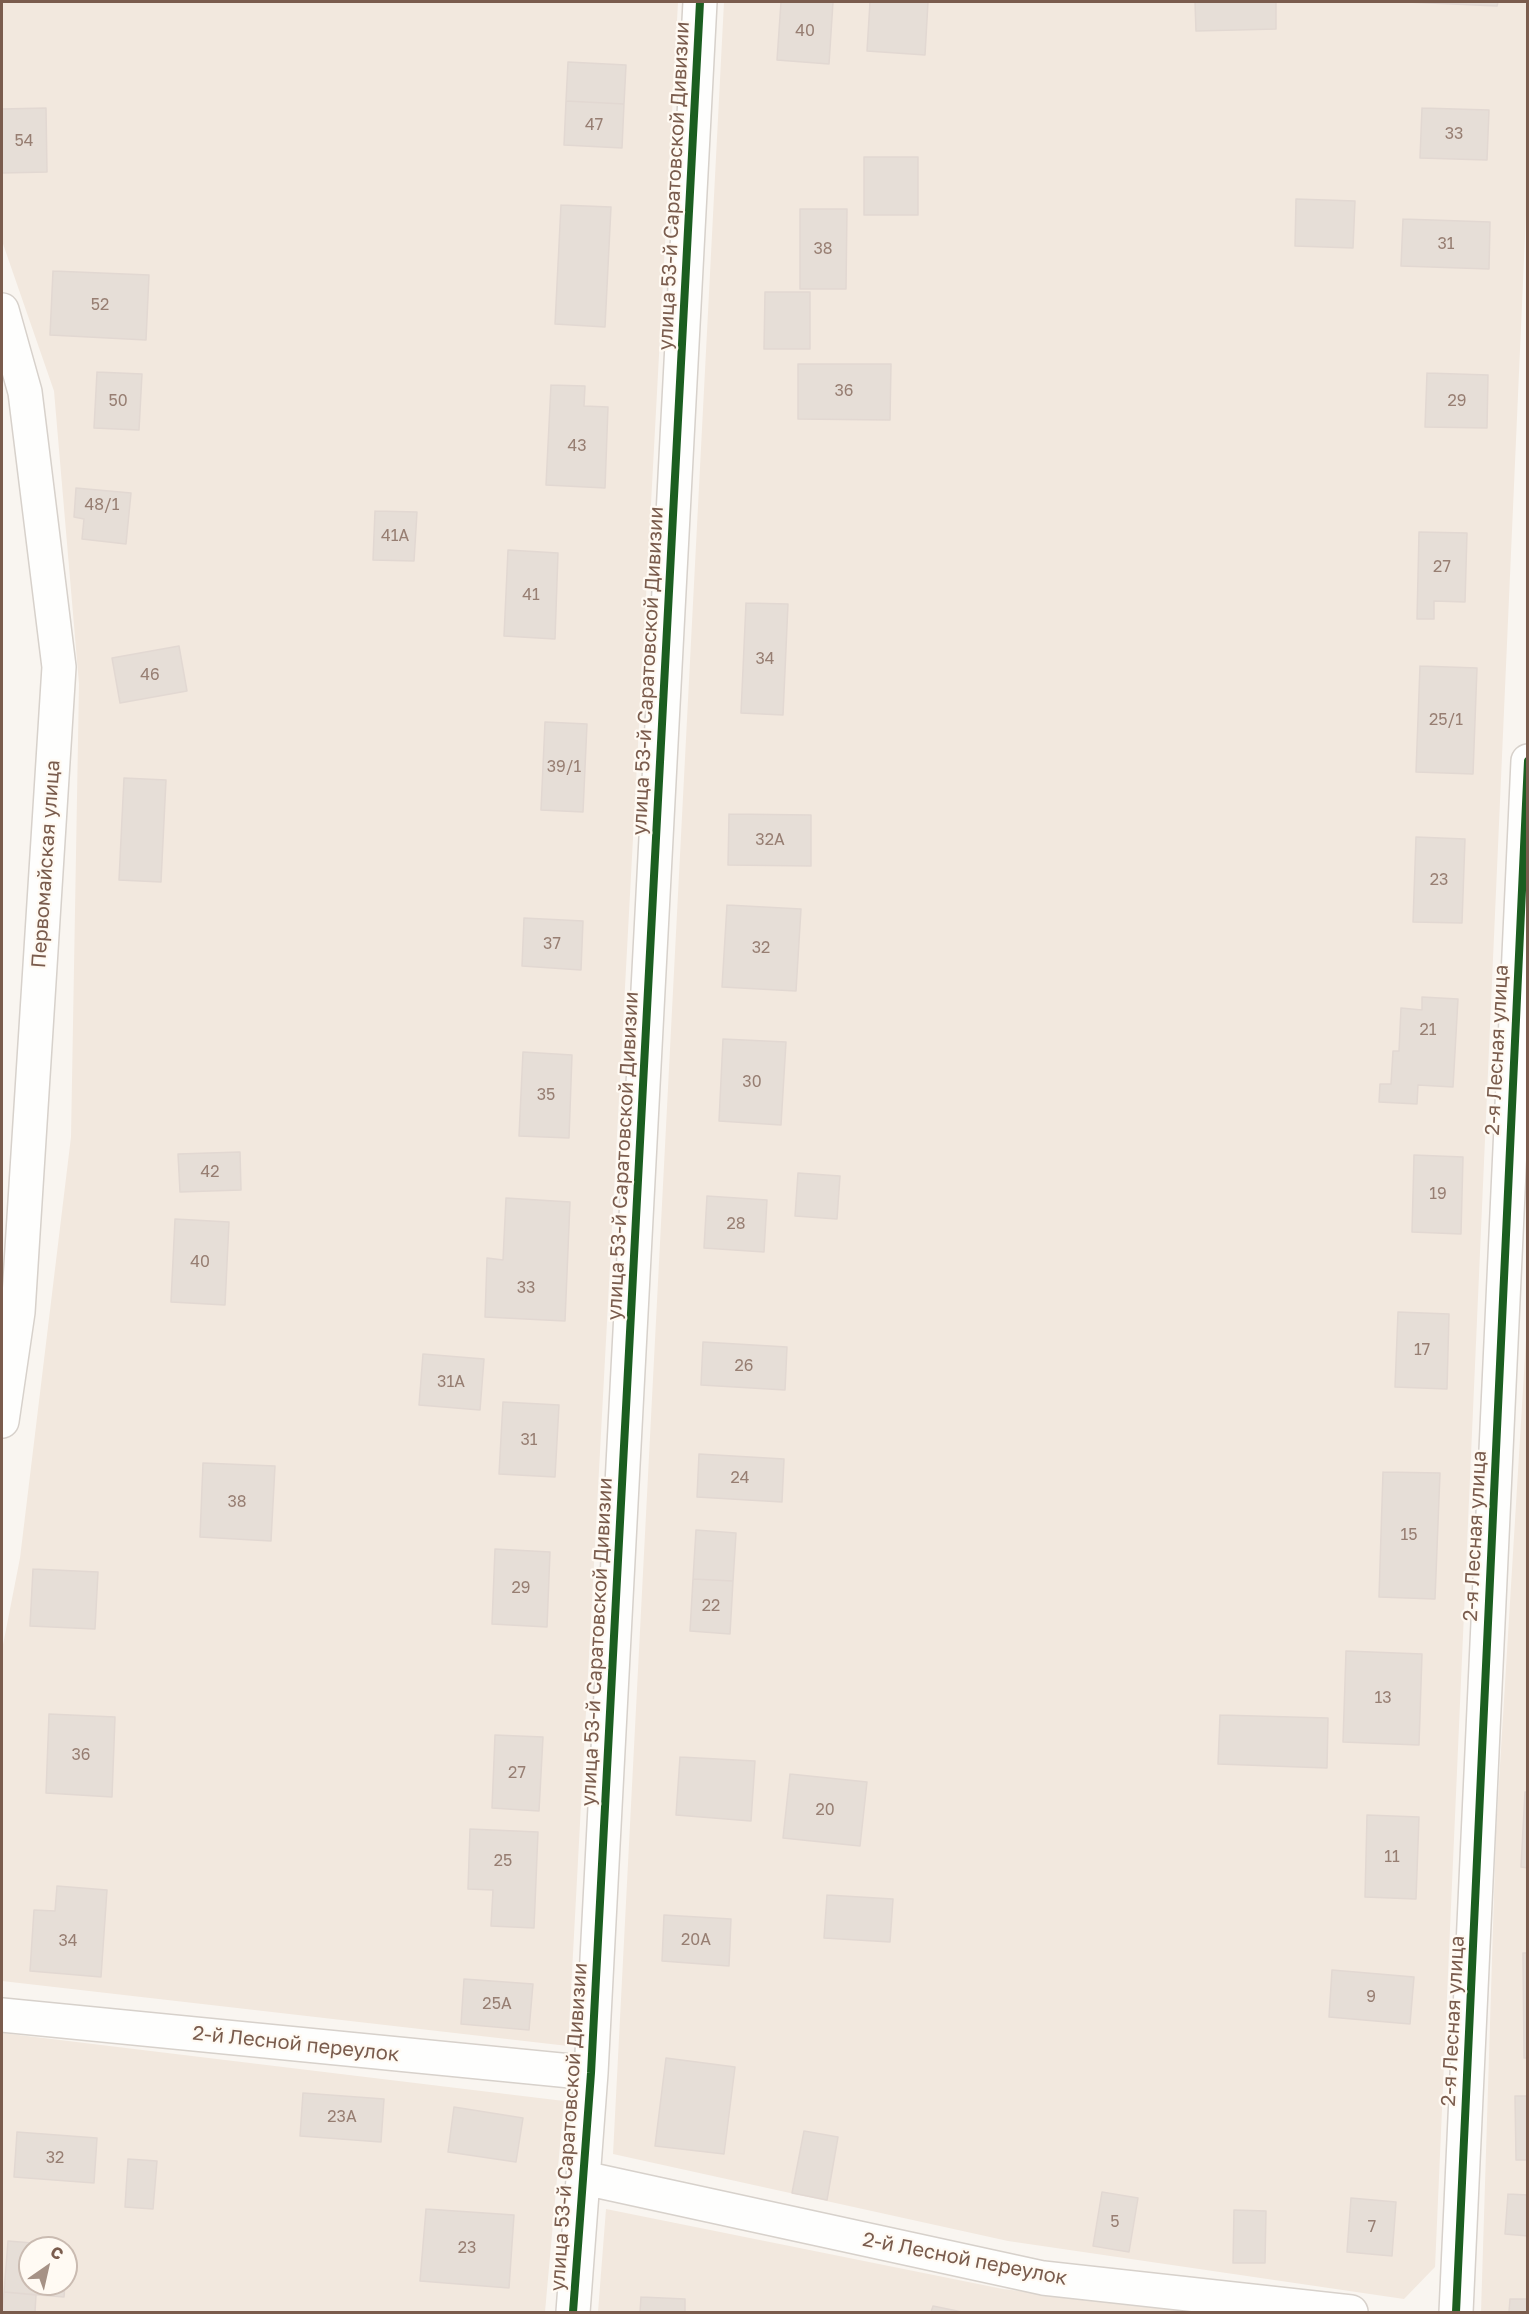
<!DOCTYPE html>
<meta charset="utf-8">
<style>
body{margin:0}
#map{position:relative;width:1529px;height:2314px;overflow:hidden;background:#f9f5f0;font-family:"Golos Text",sans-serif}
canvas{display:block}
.frame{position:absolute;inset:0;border:3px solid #7a5c4d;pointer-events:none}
.north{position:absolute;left:18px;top:2236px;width:60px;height:60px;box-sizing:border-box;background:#fffaf3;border:2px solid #cabbb1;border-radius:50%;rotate:34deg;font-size:16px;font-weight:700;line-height:24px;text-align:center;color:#7a5c4d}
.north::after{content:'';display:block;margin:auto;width:21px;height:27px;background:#a69286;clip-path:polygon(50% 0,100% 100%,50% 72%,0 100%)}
</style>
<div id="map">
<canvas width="1529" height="2314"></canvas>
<div class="frame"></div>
<div class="north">С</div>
</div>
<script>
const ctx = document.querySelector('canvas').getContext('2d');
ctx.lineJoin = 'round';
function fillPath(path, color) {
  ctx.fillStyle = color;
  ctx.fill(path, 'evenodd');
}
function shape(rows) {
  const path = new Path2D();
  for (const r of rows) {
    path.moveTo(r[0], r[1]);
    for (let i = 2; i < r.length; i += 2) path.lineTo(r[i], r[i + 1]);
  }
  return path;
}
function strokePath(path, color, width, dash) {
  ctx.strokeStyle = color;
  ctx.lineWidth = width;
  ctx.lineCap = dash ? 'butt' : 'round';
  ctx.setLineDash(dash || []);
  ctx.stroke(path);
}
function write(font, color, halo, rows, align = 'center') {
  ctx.font = font + ' "Golos Text",sans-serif';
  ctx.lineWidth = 4.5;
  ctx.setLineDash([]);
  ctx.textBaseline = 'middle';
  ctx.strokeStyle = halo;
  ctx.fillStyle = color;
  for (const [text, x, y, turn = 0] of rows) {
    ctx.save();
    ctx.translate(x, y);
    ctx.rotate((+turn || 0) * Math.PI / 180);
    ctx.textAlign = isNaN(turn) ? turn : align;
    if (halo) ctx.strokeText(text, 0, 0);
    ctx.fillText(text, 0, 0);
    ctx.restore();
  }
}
fillPath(shape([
 [2,2,678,2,568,2046,2,1981,2,1650,20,1558,71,1137,79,684,54,391,2,241],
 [724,2,1527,2,1527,192,1435,2267,1404,2299,1008,2241,613,2154],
 [1527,1324,1528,2312,1481,2312,1496,1831],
 [2,2033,564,2101,545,2312,2,2312],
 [30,2248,66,2248,66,2284,30,2284],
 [606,2209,1003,2289,1196,2312,598,2312]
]), '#f2e8de');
const building = shape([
 [781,2,833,2,829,64,777,60,781,2],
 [870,2,928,2,925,55,867,51,870,2],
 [1195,2,1276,2,1276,29,1196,31,1195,2],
 [1407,2,1498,2,1497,6,1407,2],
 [568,62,626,65,624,104,566,101,568,62],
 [566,101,624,104,622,148,564,145,566,101],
 [46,108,47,172,2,173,2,109,46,108],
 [1422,108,1489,110,1487,160,1420,158,1422,108],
 [864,157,918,157,918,215,864,215,864,157],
 [1296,199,1355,201,1353,248,1295,246,1296,199],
 [561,205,611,207,605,327,555,324,561,205],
 [800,209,847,209,846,289,800,289,800,209],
 [1403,219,1490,222,1489,269,1401,266,1403,219],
 [53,271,149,275,146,340,50,335,53,271],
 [765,292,810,292,810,349,764,349,765,292],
 [798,364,891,364,890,420,798,419,798,364],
 [97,372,142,374,139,430,94,428,97,372],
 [1427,373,1488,375,1487,428,1425,427,1427,373],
 [551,385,585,386,584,406,608,407,605,488,546,485,551,385],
 [76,488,131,493,126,544,82,539,84,519,74,517,76,488],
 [375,511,417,512,414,561,373,560,375,511],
 [1419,532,1467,533,1465,602,1434,601,1434,619,1417,619,1419,532],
 [508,550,558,553,555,639,504,636,508,550],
 [746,603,788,604,783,715,741,713,746,603],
 [179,646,187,691,120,703,112,658,179,646],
 [1420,666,1477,668,1473,774,1416,772,1420,666],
 [545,722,587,724,583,812,541,810,545,722],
 [124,778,166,780,161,882,119,880,124,778],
 [729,814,811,815,811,866,728,865,729,814],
 [1416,837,1465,839,1462,923,1413,922,1416,837],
 [727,905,801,909,796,991,722,987,727,905],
 [524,918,583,921,581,970,522,966,524,918],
 [1422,997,1458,999,1453,1087,1418,1085,1417,1104,1379,1102,1380,1084,1391,1084,1393,1051,1399,1051,1401,1008,1422,1010,1422,997],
 [723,1039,786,1042,781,1125,719,1121,723,1039],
 [523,1052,572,1055,569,1138,519,1136,523,1052],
 [240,1152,241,1190,180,1192,178,1154,240,1152],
 [1414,1155,1463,1157,1461,1234,1412,1232,1414,1155],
 [798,1173,840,1176,837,1219,795,1216,798,1173],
 [707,1196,767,1200,764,1252,704,1248,707,1196],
 [506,1198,570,1202,565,1321,485,1317,487,1258,503,1260,506,1198],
 [175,1219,229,1222,225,1305,171,1302,175,1219],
 [1398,1312,1449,1314,1447,1389,1395,1387,1398,1312],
 [703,1342,787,1347,785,1390,701,1385,703,1342],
 [423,1354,484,1359,480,1410,419,1405,423,1354],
 [503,1402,559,1405,555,1477,499,1474,503,1402],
 [699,1454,784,1459,782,1502,697,1497,699,1454],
 [203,1463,275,1466,271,1541,200,1537,203,1463],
 [1383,1472,1440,1473,1435,1599,1379,1597,1383,1472],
 [696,1530,736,1533,733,1581,693,1579,696,1530],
 [495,1549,550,1552,547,1627,492,1624,495,1549],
 [33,1569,98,1572,95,1629,30,1626,33,1569],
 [693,1579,733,1581,730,1634,690,1631,693,1579],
 [1346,1651,1422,1654,1419,1745,1343,1742,1346,1651],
 [49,1714,115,1717,112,1797,46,1793,49,1714],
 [1220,1715,1328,1718,1327,1768,1218,1764,1220,1715],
 [495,1735,543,1737,539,1811,492,1808,495,1735],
 [680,1757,755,1761,751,1821,676,1815,680,1757],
 [790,1774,867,1782,860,1846,783,1838,790,1774],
 [1525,1792,1528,1792,1528,1868,1521,1867,1525,1792],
 [1367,1815,1419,1817,1416,1899,1365,1897,1367,1815],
 [470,1829,538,1832,534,1928,491,1926,493,1890,468,1889,470,1829],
 [57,1886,107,1890,101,1977,30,1971,34,1910,55,1911,57,1886],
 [827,1895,893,1899,890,1942,824,1938,827,1895],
 [664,1915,731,1919,729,1966,662,1961,664,1915],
 [1523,1953,1528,1953,1528,2058,1524,2058,1523,1953],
 [1332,1970,1414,1977,1410,2024,1329,2017,1332,1970],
 [464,1979,533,1984,529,2030,461,2024,464,1979],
 [666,2058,735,2067,724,2154,655,2146,666,2058],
 [303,2093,384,2099,381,2142,300,2136,303,2093],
 [1515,2096,1528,2096,1528,2160,1516,2160,1515,2096],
 [454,2107,523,2118,516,2162,448,2152,454,2107],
 [804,2131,838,2137,827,2200,792,2193,804,2131],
 [17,2132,97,2138,94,2183,14,2177,17,2132],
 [128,2159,157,2161,153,2209,125,2207,128,2159],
 [1102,2192,1138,2198,1129,2252,1093,2246,1102,2192],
 [1508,2194,1528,2195,1528,2236,1505,2234,1508,2194],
 [1351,2198,1396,2202,1392,2256,1347,2252,1351,2198],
 [426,2209,514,2215,509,2288,420,2281,426,2209],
 [1234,2210,1266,2211,1265,2263,1233,2263,1234,2210],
 [8,2241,69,2246,66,2278,66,2248,30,2248,30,2284,65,2284,64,2297,4,2292,8,2241],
 [4,2292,36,2295,35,2312,2,2312,4,2292],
 [641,2297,685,2299,685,2312,640,2312,641,2297],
 [1510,2299,1528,2299,1528,2312,1509,2312,1510,2299],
 [933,2306,962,2312,931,2312,933,2306]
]);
fillPath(building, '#e6ded7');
strokePath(building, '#e2d8d2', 1.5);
const minor = shape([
 [2,310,25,392,59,667,18,1312,2,1421],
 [2,2015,591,2073],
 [584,2178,1043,2278,1351,2312],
 [573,2312,591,2073,700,2],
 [1456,2312,1528,761]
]);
strokePath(minor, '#d7d1cb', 36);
strokePath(minor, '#fefefd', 33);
strokePath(shape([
 [573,2312,591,2073,700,2],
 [1456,2312,1528,761]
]), '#1b5e20', 8);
write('16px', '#977e72', null, [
 ["40",805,31],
 ["47",594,125],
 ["33",1454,134],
 ["54",24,141],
 ["31",1446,244],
 ["38",823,249],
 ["52",100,305],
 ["36",844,391],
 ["50",118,401],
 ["29",1457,401],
 ["43",577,446],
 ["48/1",102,505],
 ["41А",395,536],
 ["27",1442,567],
 ["41",531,595],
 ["34",765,659],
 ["46",150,675],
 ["25/1",1446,720],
 ["39/1",564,767],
 ["32А",770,840],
 ["23",1439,880],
 ["37",552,944],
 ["32",761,948],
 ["21",1428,1030],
 ["30",752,1082],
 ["35",546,1095],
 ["42",210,1172],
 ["19",1438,1194],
 ["28",736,1224],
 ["40",200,1262],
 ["33",526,1288],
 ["17",1422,1350],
 ["26",744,1366],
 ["31А",451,1382],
 ["31",529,1440],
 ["24",740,1478],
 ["38",237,1502],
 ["15",1409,1535],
 ["29",521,1588],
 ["22",711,1606],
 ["13",1383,1698],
 ["36",81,1755],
 ["27",517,1773],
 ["20",825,1810],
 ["11",1392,1857],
 ["25",503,1861],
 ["20А",696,1940],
 ["34",68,1941],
 ["9",1371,1997],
 ["25А",497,2004],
 ["23А",342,2117],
 ["32",55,2158],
 ["5",1115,2222],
 ["7",1372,2227],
 ["23",467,2248]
]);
write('20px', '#7a5c4d', '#fffaf3', [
 ["улица 53-й Саратовской Дивизии",674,186,-87],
 ["улица 53-й Саратовской Дивизии",648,671,-87],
 ["Первомайская улица",46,864,-86],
 ["2-я Лесная улица",1497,1050,-87],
 ["улица 53-й Саратовской Дивизии",623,1156,-87],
 ["2-я Лесная улица",1475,1536,-87],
 ["улица 53-й Саратовской Дивизии",597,1642,-87],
 ["2-я Лесная улица",1453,2021,-87],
 ["2-й Лесной переулок",296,2044,6],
 ["улица 53-й Саратовской Дивизии",569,2127,-86],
 ["2-й Лесной переулок",965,2259,11]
]);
</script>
